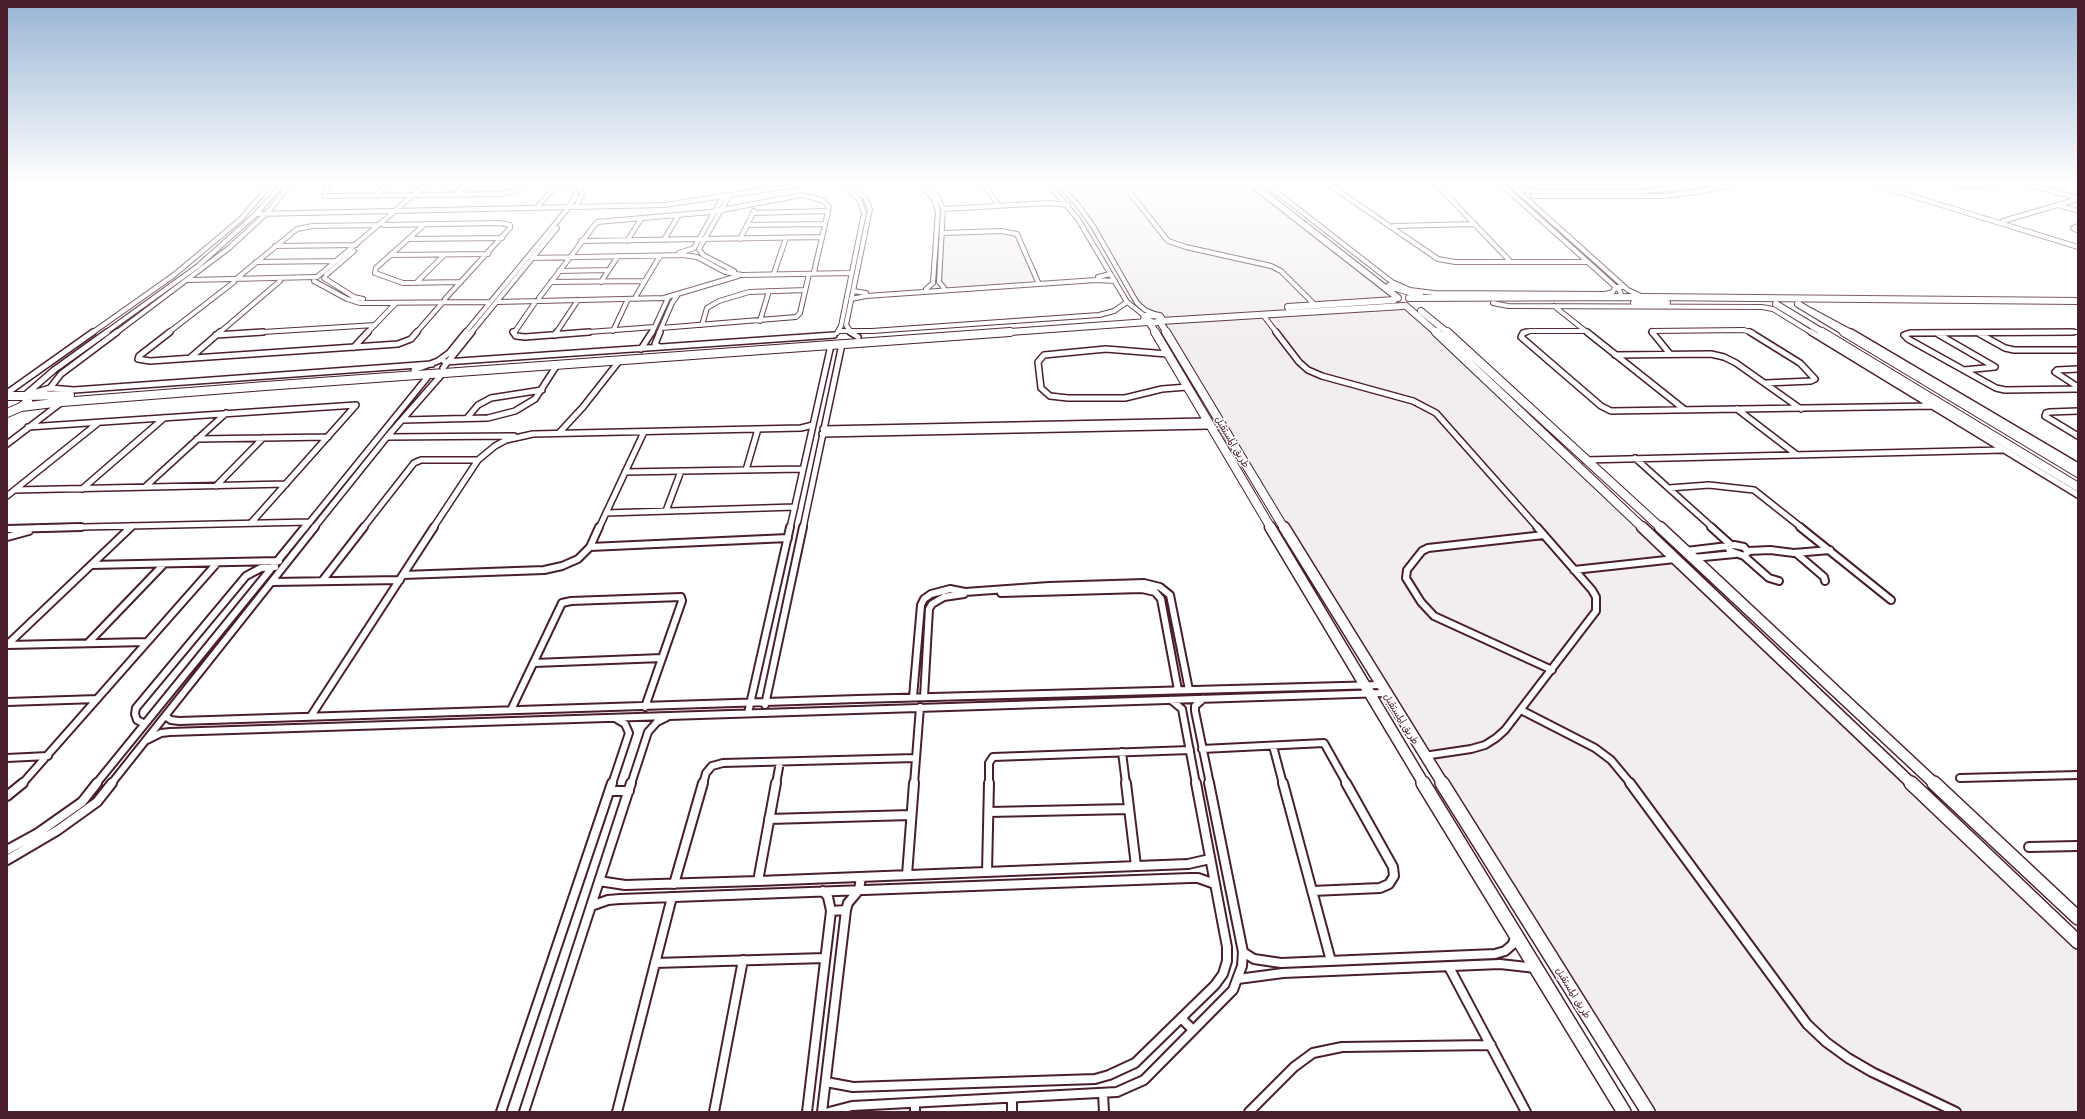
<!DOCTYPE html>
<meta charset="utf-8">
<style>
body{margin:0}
#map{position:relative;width:2085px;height:1119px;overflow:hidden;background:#fff;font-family:Mali,sans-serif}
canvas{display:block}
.frame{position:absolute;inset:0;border:8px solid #4a1f2b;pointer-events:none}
</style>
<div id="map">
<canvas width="2085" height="1119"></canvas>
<div class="frame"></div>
</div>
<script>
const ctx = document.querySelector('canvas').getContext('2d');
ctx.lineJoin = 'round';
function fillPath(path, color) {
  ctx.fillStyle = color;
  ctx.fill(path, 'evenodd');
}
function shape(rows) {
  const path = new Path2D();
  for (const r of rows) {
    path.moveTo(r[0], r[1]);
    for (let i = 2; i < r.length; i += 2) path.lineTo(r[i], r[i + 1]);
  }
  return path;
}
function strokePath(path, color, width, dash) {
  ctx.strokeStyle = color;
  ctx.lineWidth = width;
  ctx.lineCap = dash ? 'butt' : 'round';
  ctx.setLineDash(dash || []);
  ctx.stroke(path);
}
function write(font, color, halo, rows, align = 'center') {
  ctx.font = font + ' Mali,"Playpen Sans Arabic",sans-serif';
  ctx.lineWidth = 3;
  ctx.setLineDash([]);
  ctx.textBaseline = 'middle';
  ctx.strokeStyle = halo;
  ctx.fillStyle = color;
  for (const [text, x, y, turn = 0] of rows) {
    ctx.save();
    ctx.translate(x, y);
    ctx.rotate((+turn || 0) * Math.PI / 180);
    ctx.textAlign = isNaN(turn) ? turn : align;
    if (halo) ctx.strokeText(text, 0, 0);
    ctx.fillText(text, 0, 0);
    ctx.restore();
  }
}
fillPath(shape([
 [1051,184,1253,184,1438,337,2078,948,2078,1112,1639,1112,1376,688,1154,318,1133,303,1071,202],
 [999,232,1015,235,1035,283,935,290,939,234]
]), '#f2eeef');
const streetFar3 = shape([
 [330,184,324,194,325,196,501,194,515,191,522,184],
 [564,184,572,187,576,193,575,198,569,206],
 [574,184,580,188,582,193,577,205],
 [920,184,934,199,938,211,933,283,926,289],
 [926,184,937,196,943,209,939,282,944,288],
 [983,184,997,203],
 [1048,184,1078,219,1127,302,1145,316],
 [1058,184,1077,204,1093,226,1137,303,1145,310,1157,315],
 [1123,184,1168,241,1186,247,1271,266,1281,271,1315,305],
 [1266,184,1392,282,1410,290,1434,293,1605,294,1613,292,1615,287,1624,287],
 [1328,184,1438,259,1455,262,1587,262],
 [1436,184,1509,260],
 [1501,184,1619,290,1621,294,1618,297],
 [1510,184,1628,290,1643,297],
 [1873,184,2078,247],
 [1952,184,1975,186,1997,184],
 [2027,184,2078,198],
 [1516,189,1541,192,1639,192,1706,184],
 [455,195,467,184],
 [375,196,389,184],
 [729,196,699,249,703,255,734,271],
 [1533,196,1663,196,1697,192,1734,184],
 [2058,205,2078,211],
 [538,206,558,184],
 [397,209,426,184],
 [943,209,1048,203,1068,205],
 [753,213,828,211],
 [256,214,664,205,804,184],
 [2003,221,2078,199],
 [425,224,376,268,375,273,403,283,461,282],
 [384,225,499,223,510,225,510,228,445,299],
 [747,225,825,224],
 [1394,226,1475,224],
 [2078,226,2073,228,2078,231],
 [943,233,1001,231,1017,234,1038,282],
 [408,239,502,238],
 [740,239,754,211],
 [664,240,678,216],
 [581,241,822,237],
 [627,241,641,219],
 [275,246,356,245],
 [679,253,694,248,723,197],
 [390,255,488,254],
 [532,258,683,255,697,257,725,272,742,275,850,273],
 [256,262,336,261],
 [559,271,608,270],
 [774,273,786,238],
 [326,275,354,251],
 [317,277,395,211],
 [1098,277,1110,274],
 [324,278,354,297,363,299],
 [236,279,297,229,313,226,379,225],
 [189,280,315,277],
 [314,281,347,299,360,303,490,302],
 [551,282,645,281],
 [601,282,618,256],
 [416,283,444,255],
 [853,291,866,293],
 [636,296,660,256],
 [539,298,597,222,711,212,802,195,822,200,829,207,814,272],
 [851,299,866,296,1096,280,1115,281],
 [497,302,664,298,738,276],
 [1493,303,1508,306,1762,307,1773,309,1812,333],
 [1554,306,1588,333],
 [1812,311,1853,333],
 [1263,315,1277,333],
 [760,321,769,291],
 [702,325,707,308,719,301,749,292,805,290],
 [661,328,796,317,800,313,809,274],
 [613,331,628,299],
 [839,331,872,331,1099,315,1114,311,1127,302],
 [92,333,174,275,241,219,271,184],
 [105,333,198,266,256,214,282,184],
 [116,333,229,248,269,211,290,184],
 [168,333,234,282],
 [219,333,280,281],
 [247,333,375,325],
 [367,333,396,303],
 [416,333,443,302],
 [465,333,569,207],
 [471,333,557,228],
 [514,333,536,301],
 [556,333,578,300],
 [576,333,654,327],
 [652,333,668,298],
 [659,333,672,303,677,296],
 [837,333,841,326,864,213,859,199,841,184],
 [852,333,846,325,870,209,865,198,854,189],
 [1523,333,1530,331,1585,331],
 [1652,333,1652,331,1744,330,1753,333],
 [1910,333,2078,332]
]);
const streetFar2 = shape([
 [117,332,61,374,50,388,74,390,432,364],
 [170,332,139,356,138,359,150,361,398,344,411,339,417,332],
 [513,332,516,336,525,337,589,332],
 [850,332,858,337],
 [1276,332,1299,362,1308,370,1322,376,1413,401,1436,413,1538,528],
 [1526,332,1523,333,1521,337,1601,406,1611,411,1934,406],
 [1587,332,1685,410],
 [1652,332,1670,354],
 [1750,332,1800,363,1815,379,1811,381,1766,383],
 [1811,332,2078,495],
 [1851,332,2078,466],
 [2073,332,1910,333,1904,335,1908,339,1996,388,2005,390,2078,389],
 [1978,333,2005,348,2014,350,2078,350],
 [1938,334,1995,367,1964,370],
 [216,335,263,332],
 [555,335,557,332],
 [354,347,368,332],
 [659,347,655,344,660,332],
 [641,349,652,332],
 [1167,354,1106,349,1044,355,1038,362,1041,388,1050,396,1068,398,1125,398,1162,389,1187,387],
 [1615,355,1711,354,1724,357,1736,363,1801,409],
 [190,358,220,332],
 [442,359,445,362,834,335],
 [443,368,472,332],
 [2078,369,2057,370,2055,372,2078,387],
 [414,370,438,361,449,353,466,332],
 [7,393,93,332],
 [30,394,50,388],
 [24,396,54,370,107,332],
 [1737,409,1797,455],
 [2078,411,2050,412,2046,413,2045,416,2078,436],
 [467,418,478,405,491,398,542,390],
 [402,420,488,418,515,411,535,399,557,365],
 [28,427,356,405,251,523],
 [823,429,1206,421],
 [559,433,583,407,620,360],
 [822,434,1209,426],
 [387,437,514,436],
 [197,439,328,437],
 [7,444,62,402],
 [1635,458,1713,528],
 [1585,460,2003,450],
 [746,470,758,429],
 [625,472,803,469],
 [216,486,263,438],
 [145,487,226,413],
 [1669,488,1709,485,1754,490,1802,528],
 [82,489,164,418],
 [15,490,286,484],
 [7,496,98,423],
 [666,511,681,471],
 [606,513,795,507],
 [37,528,310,522],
 [130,528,132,526],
 [305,528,430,374],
 [314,528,387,437,443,373],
 [363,528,414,463,421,460,478,460],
 [433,528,478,460,495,446,506,440,533,434,801,428,813,425],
 [599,528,644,432],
 [790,528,831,345],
 [803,528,842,344]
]);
const streetFar1 = shape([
 [1711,527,1731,545],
 [1800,527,1891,600],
 [7,529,81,527],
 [1544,535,1428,548,1422,551,1407,570,1406,578,1421,602,1434,616,1552,670],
 [7,537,29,531],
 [1734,545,1744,547,1748,552,1744,556,1730,551,1728,546,1734,545],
 [590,547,788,538],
 [1686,551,1728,546],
 [1748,551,1770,550,1794,553,1830,550],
 [1796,553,1824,577,1825,581],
 [1744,556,1769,578,1779,581],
 [1693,558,1735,554],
 [91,565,279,561],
 [1574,570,1675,559],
 [403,575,544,570,562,566,578,559,590,547,599,527],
 [322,581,364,527],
 [272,582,400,580],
 [1001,593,1142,589,1155,592,1161,599,1178,690],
 [88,643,164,564],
 [7,645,131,527],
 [7,645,147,642],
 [534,663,662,658],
 [913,697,921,605,924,599,931,594,950,589,965,592,1049,586,1144,583,1160,587,1170,595,1189,690],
 [924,697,929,609,932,604,944,597,964,594],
 [1203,699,1195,706,1195,711,1210,784],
 [1171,700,1182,709,1196,784],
 [7,702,97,699],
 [765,705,803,527],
 [511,710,562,603,571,601,681,597,682,601,645,707],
 [1521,710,1595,748,1611,760,1631,784],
 [748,713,790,527],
 [165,716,171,720,179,721,858,699,1380,685],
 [311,716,434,527],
 [145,724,137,720,135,714,136,708,246,576,261,568,275,567],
 [147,740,161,733,170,732,1385,693],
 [1273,746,1283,784],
 [1202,749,1324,743,1347,784],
 [1122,752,1126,784],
 [1424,756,1471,749,1485,745,1496,738,1505,730,1596,611,1596,597,1592,590,1537,527],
 [7,758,48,756],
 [1960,778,2078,775],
 [22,784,217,563],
 [96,784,305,527],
 [111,784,315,527],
 [612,784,629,733,625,724,615,718],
 [631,784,648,732,657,722,667,717],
 [703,784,706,773,712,766,723,763,916,758],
 [776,784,780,762],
 [914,784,920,707],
 [989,784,989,763,993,757,1190,750]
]);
const street = shape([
 [1126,783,1136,866],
 [1283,783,1331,961],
 [1630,783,1807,1024,1826,1042,1848,1058,1872,1072,1956,1112],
 [610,791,629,791],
 [7,796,23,783],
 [989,812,1129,809],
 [769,819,911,815],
 [2029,847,2078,846],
 [7,850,38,833,82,802,97,783],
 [7,860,58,830,97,802,112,783],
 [987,872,989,783],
 [907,875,914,783],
 [599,881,625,885,758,881,1188,864,1210,859],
 [758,881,776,783],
 [674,884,703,783],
 [1312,891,1380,888,1389,884,1394,876,1393,867,1346,783],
 [591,906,608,900,620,899,1190,878,1198,878,1215,884],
 [831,911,846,910],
 [1243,952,1254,959,1281,963,1495,954,1505,951,1512,945,1516,937],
 [655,963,825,958],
 [1449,967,1526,1112],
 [1238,979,1283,973,1500,964,1536,968],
 [1181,1018,1193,1030],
 [826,1082,853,1087,1095,1079,1109,1075,1135,1063,1215,985,1223,974,1227,961,1227,947,1196,783],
 [1103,1094,1104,1112],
 [1012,1098,1012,1112],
 [915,1103,915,1112],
 [501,1112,612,783],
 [524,1112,631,783],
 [617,1112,672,897],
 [714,1112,743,960],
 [807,1112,831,911,828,897,823,891],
 [822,1112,846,910,848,903,859,890,861,877],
 [829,1112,852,1106,1117,1092,1144,1080,1233,990,1242,966,1243,952,1209,783],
 [1249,1112,1294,1067,1313,1053,1342,1047,1491,1045]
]);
const secondaryFar3 = shape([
 [1252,184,1398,298],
 [1389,286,1420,295],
 [1409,298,1648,297,2078,301],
 [1634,303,1667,303],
 [1776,304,1824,333],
 [1798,304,1846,333],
 [1406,306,1437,333],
 [1288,307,1394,300],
 [1421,311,1448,333],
 [1152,315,1160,316,1162,320,1154,323,1144,319,1145,316,1152,315],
 [1161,321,1403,306],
 [1149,322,1156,333],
 [1160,322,1167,333],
 [996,333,1148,322]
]);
const secondaryFar2 = shape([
 [1155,332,1271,528],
 [1166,332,1284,528],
 [1436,332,1643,528],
 [1447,332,1661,528],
 [1822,332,2078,487],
 [1844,332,2078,473],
 [7,396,24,396,28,398,28,401,21,407,7,413],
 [26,396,70,395],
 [21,407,62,402,265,386,1010,332]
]);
const secondaryFar1 = shape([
 [1270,527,1424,784],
 [1284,527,1443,784],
 [1642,527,1912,784],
 [1660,527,1935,784]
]);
const secondary = shape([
 [1423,783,1624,1112],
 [1442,783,1648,1112],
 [1911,783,2078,942],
 [1934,783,2078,918]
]);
strokePath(streetFar3, '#4a1f2b', 6);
strokePath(streetFar2, '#4a1f2b', 8);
strokePath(streetFar1, '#4a1f2b', 10);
strokePath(street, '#4a1f2b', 12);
strokePath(secondaryFar3, '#4a1f2b', 8);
strokePath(secondaryFar2, '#4a1f2b', 10);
strokePath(secondaryFar1, '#4a1f2b', 13);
strokePath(secondary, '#4a1f2b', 16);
strokePath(streetFar3, '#fff', 4);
strokePath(streetFar2, '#fff', 5);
strokePath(streetFar1, '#fff', 6);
strokePath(street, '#fff', 8);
strokePath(secondaryFar3, '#fff', 6);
strokePath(secondaryFar2, '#fff', 8);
strokePath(secondaryFar1, '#fff', 10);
strokePath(secondary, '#fff', 13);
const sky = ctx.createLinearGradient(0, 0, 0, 340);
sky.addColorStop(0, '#98b4d4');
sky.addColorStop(0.54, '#fff');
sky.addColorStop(1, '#ffffff00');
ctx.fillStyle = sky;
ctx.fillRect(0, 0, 2085, 340);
write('10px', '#4a1f2b', '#fff', [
 ["طريق المستقبل",1232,442,59],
 ["طريق المستقبل",1401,719,58],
 ["طريق المستقبل",1573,993,58]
]);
</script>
